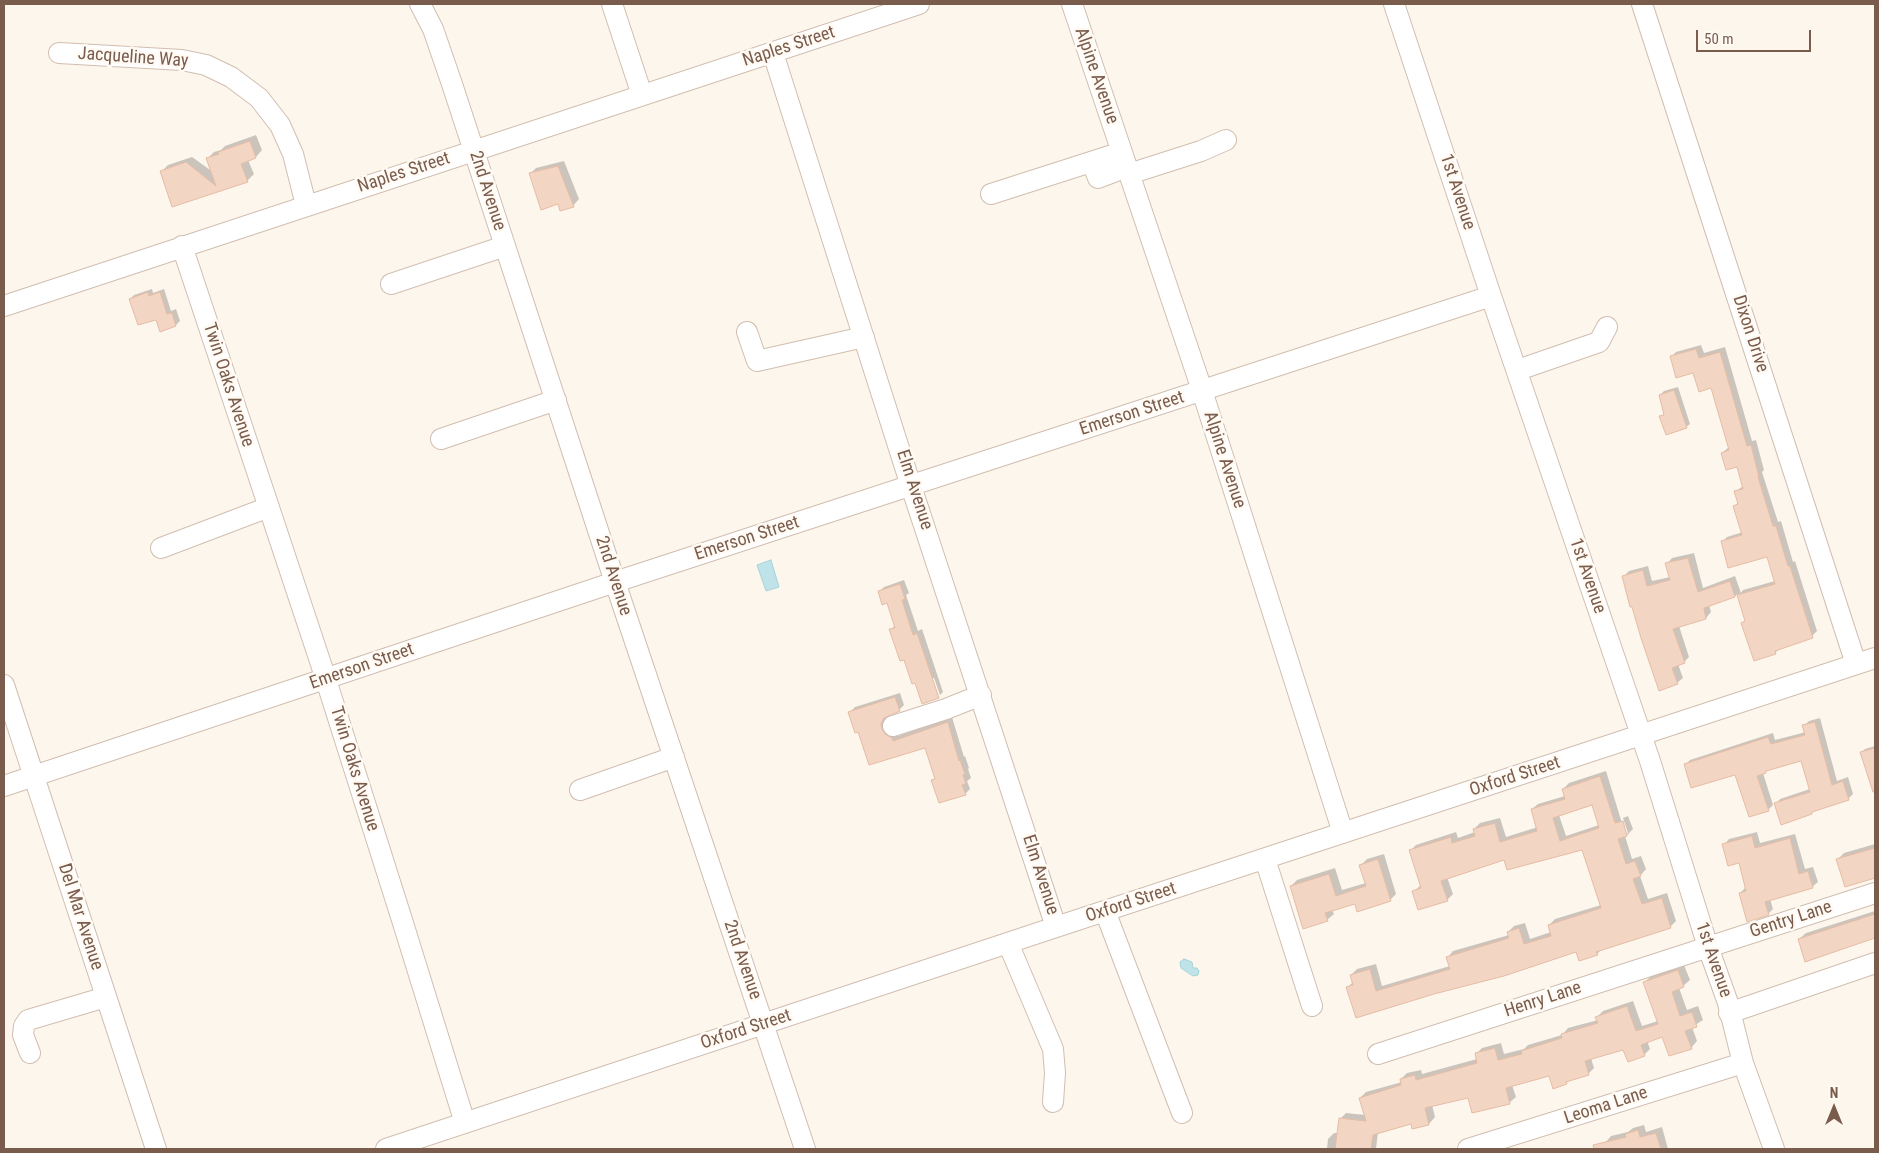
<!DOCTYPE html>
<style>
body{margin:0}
#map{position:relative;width:1879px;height:1153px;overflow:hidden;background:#fdf6ec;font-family:"Roboto Condensed",sans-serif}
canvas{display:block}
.frame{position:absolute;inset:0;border:5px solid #7a5c4d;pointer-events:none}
.north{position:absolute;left:1809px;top:1083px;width:50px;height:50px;-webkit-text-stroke:4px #fffaf3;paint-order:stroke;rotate:0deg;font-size:14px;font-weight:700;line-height:20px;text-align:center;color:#7a5c4d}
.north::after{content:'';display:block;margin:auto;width:18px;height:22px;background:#7a5c4d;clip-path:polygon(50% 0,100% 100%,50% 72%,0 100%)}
.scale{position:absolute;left:1696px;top:30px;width:115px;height:22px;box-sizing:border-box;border:2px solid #7a5c4d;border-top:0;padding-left:6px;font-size:15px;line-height:18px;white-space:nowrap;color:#7a5c4d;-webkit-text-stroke:4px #fffaf3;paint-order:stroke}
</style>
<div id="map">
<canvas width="1879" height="1153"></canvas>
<div class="frame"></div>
<div class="north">N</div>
<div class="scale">50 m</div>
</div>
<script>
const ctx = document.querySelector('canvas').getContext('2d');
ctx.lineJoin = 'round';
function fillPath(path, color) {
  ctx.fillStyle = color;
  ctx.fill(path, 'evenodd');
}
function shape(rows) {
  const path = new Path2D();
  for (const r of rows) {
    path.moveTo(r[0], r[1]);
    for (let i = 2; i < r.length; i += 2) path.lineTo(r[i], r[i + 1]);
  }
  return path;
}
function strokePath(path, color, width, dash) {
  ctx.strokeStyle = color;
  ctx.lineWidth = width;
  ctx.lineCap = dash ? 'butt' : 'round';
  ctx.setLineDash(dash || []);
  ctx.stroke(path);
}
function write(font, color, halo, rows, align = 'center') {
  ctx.font = font + ' "Roboto Condensed",sans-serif';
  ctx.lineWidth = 5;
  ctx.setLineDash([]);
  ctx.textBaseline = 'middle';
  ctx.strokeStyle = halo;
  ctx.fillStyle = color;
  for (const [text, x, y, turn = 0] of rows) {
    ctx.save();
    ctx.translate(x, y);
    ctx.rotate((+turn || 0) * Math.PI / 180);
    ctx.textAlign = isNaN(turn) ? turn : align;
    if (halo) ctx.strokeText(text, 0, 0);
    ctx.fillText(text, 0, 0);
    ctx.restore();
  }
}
const water = shape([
 [771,560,779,587,766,591,757,565,771,560],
 [1184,959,1192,962,1193,968,1197,968,1199,971,1198,975,1193,976,1181,968,1180,962,1184,959]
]);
fillPath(water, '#bfe3e8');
strokePath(water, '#a5d3da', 1);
fillPath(shape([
 [256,135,262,150,256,157,248,160,254,174,247,181,172,205,162,171,168,165,192,157,213,172,208,158,214,152,221,150,225,146],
 [564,161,579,199,573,206,559,203,530,174,536,168],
 [152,289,153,293,164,289,171,311,176,309,180,321,176,325,157,318,130,299,134,295],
 [1701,345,1704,353,1725,347,1752,441,1756,440,1764,470,1762,472,1778,522,1781,521,1793,562,1795,561,1817,631,1812,636,1780,648,1775,653,1742,623,1746,620,1738,594,1735,596,1709,605,1711,612,1706,618,1679,626,1689,657,1684,662,1678,664,1683,678,1677,683,1624,576,1629,571,1648,566,1652,581,1670,577,1667,564,1672,558,1694,553,1703,588,1735,576,1741,593,1743,590,1775,581,1768,555,1722,542,1727,537,1743,532,1735,506,1738,502,1735,492,1743,486,1738,466,1722,453,1729,447,1712,387,1671,357,1676,352],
 [1678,387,1690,424,1686,427,1661,417,1665,413,1660,395,1664,391],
 [904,580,909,593,906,595,918,631,922,629,943,692,940,695,934,678,932,678,938,696,939,696,923,703,905,658,891,630,895,625,888,602,880,591,884,587],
 [900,693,904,705,899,710,887,715,886,718,886,724,897,733,898,736,952,717,964,757,965,756,969,768,968,769,971,778,967,781,970,789,965,794,933,780,936,777,926,746,869,764,859,731,850,712,855,707],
 [1820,718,1837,781,1848,777,1853,794,1848,799,1814,810,1811,813,1776,804,1780,799,1810,789,1802,759,1769,769,1763,773,1773,805,1768,810,1735,773,1685,765,1690,760,1773,733,1775,740,1806,732,1804,726,1809,721],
 [1875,746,1875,781,1871,782,1861,753,1865,749],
 [1606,771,1625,833,1628,833,1623,818,1628,816,1633,829,1627,835,1625,836,1632,859,1641,856,1646,869,1640,876,1648,899,1667,893,1676,921,1671,926,1603,948,1597,954,1577,951,1357,1016,1348,987,1353,982,1351,975,1357,969,1376,964,1382,986,1450,966,1448,957,1453,951,1509,935,1508,932,1514,926,1525,923,1530,939,1551,932,1549,925,1555,919,1601,905,1583,848,1505,858,1447,877,1453,894,1447,900,1413,892,1421,885,1410,851,1416,845,1456,832,1458,838,1475,832,1474,829,1480,823,1500,818,1506,837,1538,827,1532,809,1538,804,1565,796,1563,789,1569,783],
 [1592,804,1599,825,1566,836,1559,815],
 [1757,832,1760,843,1795,834,1805,869,1813,867,1818,882,1812,887,1770,899,1773,909,1768,914,1740,893,1745,888,1740,862,1724,845,1729,839],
 [1875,844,1875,877,1846,885,1838,859,1844,853],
 [1384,854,1396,894,1390,900,1355,903,1332,910,1334,914,1327,920,1291,886,1297,880,1335,868,1342,890,1366,883,1361,865,1367,859],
 [1875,911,1875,937,1855,943,1799,939,1806,933],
 [1684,965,1690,980,1683,986,1679,988,1687,1010,1698,1006,1703,1020,1692,1027,1697,1041,1691,1048,1663,1036,1647,1041,1650,1049,1644,1055,1624,1048,1591,1058,1594,1068,1588,1074,1570,1079,1566,1083,1550,1074,1512,1085,1516,1097,1509,1103,1469,1097,1432,1105,1435,1117,1429,1124,1413,1128,1412,1122,1378,1132,1376,1149,1327,1149,1328,1139,1334,1133,1338,1133,1340,1119,1346,1113,1365,1115,1360,1098,1366,1092,1402,1082,1401,1079,1407,1073,1421,1070,1422,1074,1477,1059,1476,1054,1482,1048,1501,1043,1504,1054,1524,1049,1528,1045,1562,1035,1568,1028,1598,1020,1597,1017,1603,1011,1633,1001,1642,1026,1658,1021,1645,982,1651,976],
 [1644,1125,1646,1132,1662,1127,1668,1149,1607,1149,1605,1143,1611,1136,1628,1132,1633,1128]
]), '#0003');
const building = shape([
 [250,141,256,158,241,164,248,182,172,207,160,171,186,162,216,186,206,158,219,154,218,152,250,141],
 [558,166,574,207,560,211,558,204,541,210,529,173,558,166],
 [148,292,149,296,160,292,167,314,172,313,176,326,160,332,156,320,138,325,129,299,148,292],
 [1696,349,1699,358,1720,352,1747,446,1751,445,1759,477,1758,477,1773,526,1776,526,1788,566,1790,566,1813,638,1775,651,1776,654,1754,661,1741,623,1745,621,1737,595,1775,584,1767,557,1728,568,1721,541,1742,535,1733,506,1738,504,1734,491,1743,489,1737,467,1726,470,1721,453,1729,450,1711,388,1699,392,1693,373,1676,378,1670,356,1696,349],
 [1674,390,1687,428,1666,435,1659,416,1664,415,1659,395,1674,390],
 [1688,558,1698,592,1730,581,1735,597,1704,608,1706,619,1673,629,1685,663,1672,668,1678,684,1659,691,1641,638,1632,607,1630,607,1622,576,1643,570,1647,586,1670,580,1665,563,1688,558],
 [900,584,905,599,902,600,913,635,917,633,939,698,922,704,915,683,912,684,904,660,900,661,889,629,895,628,887,603,882,605,878,591,900,584],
 [895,697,900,711,884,718,881,724,882,729,885,734,892,738,893,741,948,722,959,761,960,760,965,774,963,775,966,784,962,785,966,795,939,803,931,780,935,779,925,748,869,765,858,732,855,733,848,712,895,697],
 [1815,722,1832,785,1843,781,1849,800,1812,812,1812,814,1781,825,1774,803,1810,792,1801,761,1766,771,1766,773,1757,776,1769,811,1749,817,1735,775,1691,788,1684,764,1768,737,1771,744,1805,735,1802,725,1815,722],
 [1875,748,1875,792,1873,792,1860,752,1875,748],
 [1600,776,1615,823,1623,821,1627,836,1618,839,1626,864,1635,861,1641,876,1633,879,1642,904,1662,898,1671,928,1596,952,1598,955,1579,961,1576,952,1504,976,1434,994,1356,1018,1346,987,1353,985,1350,975,1370,969,1376,991,1450,969,1446,957,1509,938,1507,932,1519,928,1524,944,1551,936,1548,925,1601,908,1582,850,1507,870,1504,860,1441,881,1448,901,1418,910,1412,891,1421,888,1409,850,1451,837,1452,843,1475,836,1473,829,1495,823,1500,842,1537,831,1531,809,1565,799,1562,789,1600,776],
 [1592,805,1599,828,1560,841,1553,818,1592,805],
 [1752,836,1755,848,1790,838,1799,874,1808,871,1813,888,1765,902,1769,915,1747,922,1739,893,1746,891,1739,863,1728,866,1722,844,1752,836],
 [1875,848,1875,878,1845,887,1836,859,1875,848],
 [1378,859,1391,901,1357,912,1355,904,1325,913,1328,921,1303,929,1290,886,1329,874,1336,896,1366,886,1359,865,1378,859],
 [1875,914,1875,938,1805,962,1798,939,1875,914],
 [1678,970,1684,987,1672,992,1680,1016,1692,1012,1697,1027,1685,1031,1692,1049,1669,1056,1662,1037,1641,1045,1645,1056,1628,1062,1623,1050,1585,1061,1589,1075,1566,1082,1567,1084,1553,1089,1549,1076,1506,1088,1510,1104,1472,1113,1468,1098,1425,1108,1429,1125,1412,1129,1411,1124,1373,1135,1371,1149,1335,1149,1339,1118,1366,1121,1359,1098,1401,1085,1400,1079,1415,1075,1416,1080,1477,1063,1475,1053,1495,1048,1498,1060,1522,1054,1521,1051,1562,1038,1561,1034,1598,1023,1595,1017,1627,1006,1636,1031,1658,1024,1643,982,1678,970],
 [1638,1130,1640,1137,1656,1133,1661,1149,1594,1149,1593,1145,1626,1137,1625,1134,1638,1130]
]);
fillPath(building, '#f3d5c3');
strokePath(building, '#e6bba3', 1);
const minor = shape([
 [420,4,433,29,452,84,615,582,805,1149],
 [612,4,642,95],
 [1072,4,1198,378,1343,833],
 [1394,4,1491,296,1650,761,1708,947,1728,1003,1743,1063,1774,1149],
 [1642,4,1856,664],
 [59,53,182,60,206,65,231,77,259,98,280,125,293,154,306,205],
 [773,53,911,486,1056,927],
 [1092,162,1098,178,1127,167],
 [1129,174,1201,151,1226,140],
 [991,194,1122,152],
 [182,246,320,661,403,923,465,1123],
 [391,284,505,246],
 [4,306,919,4],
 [747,332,757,361,864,337],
 [1518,370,1599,342,1607,327],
 [441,439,556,400],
 [161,548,269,507],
 [4,685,156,1149],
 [893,726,946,709,981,695],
 [4,786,615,582,1491,296],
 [580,790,674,757],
 [1265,859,1312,1006],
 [1105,911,1182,1113],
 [1008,943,1053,1049,1055,1073,1053,1102],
 [1729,1013,1875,963],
 [30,1053,23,1035,24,1026,28,1020,106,997],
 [1378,1054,1875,893],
 [386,1149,1056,927,1875,658],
 [1468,1149,1743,1063]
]);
strokePath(minor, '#d1beb0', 22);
strokePath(minor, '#fff', 20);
write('18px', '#7a5c4d', '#fffaf3', [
 ["Naples Street",789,47,-18],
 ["Jacqueline Way",133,58,4],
 ["Alpine Avenue",1096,76,71],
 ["Naples Street",404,173,-18],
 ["2nd Avenue",487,191,72],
 ["1st Avenue",1457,192,72],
 ["Dixon Drive",1750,334,72],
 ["Twin Oaks Avenue",228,385,72],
 ["Emerson Street",1132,414,-18],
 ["Alpine Avenue",1224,460,72],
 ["Elm Avenue",914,490,72],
 ["Emerson Street",747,539,-18],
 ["2nd Avenue",613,576,72],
 ["1st Avenue",1587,576,71],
 ["Emerson Street",362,667,-19],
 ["Twin Oaks Avenue",354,769,73],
 ["Oxford Street",1515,777,-18],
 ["Elm Avenue",1040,875,72],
 ["Oxford Street",1131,903,-18],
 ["Del Mar Avenue",80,917,72],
 ["Gentry Lane",1791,920,-18],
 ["2nd Avenue",742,960,71],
 ["1st Avenue",1713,960,71],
 ["Henry Lane",1543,1000,-18],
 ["Oxford Street",746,1030,-18],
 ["Leoma Lane",1606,1106,-18]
]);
</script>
